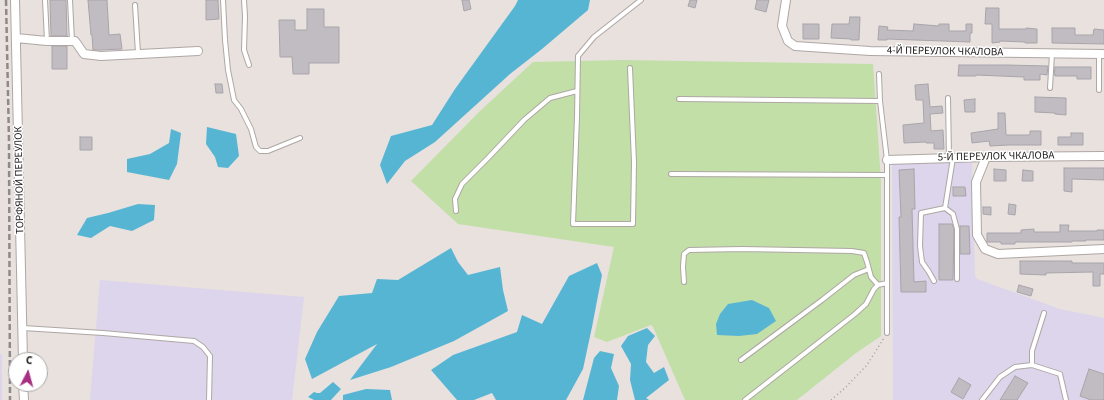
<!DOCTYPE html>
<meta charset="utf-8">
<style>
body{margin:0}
#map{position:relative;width:1104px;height:400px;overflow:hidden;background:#e8e1de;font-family:"Source Sans 3",sans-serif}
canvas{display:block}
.north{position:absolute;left:8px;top:352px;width:40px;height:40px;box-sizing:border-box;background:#fff;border:1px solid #a7a7a6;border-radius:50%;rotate:6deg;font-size:11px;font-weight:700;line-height:16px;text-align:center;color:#242221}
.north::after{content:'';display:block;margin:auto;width:14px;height:18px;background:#a82e83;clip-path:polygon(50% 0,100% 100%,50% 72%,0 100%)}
</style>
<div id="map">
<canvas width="1104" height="400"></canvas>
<div class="north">С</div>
</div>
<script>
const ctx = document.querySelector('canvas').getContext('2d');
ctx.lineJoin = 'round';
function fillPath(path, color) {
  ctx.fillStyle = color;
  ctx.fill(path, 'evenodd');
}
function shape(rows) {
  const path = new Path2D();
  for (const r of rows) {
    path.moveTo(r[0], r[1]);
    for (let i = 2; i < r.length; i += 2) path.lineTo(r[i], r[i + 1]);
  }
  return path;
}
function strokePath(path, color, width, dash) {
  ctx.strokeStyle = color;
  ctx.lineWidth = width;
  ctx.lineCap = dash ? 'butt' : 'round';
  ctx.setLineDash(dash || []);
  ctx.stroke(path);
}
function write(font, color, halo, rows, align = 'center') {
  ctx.font = font + ' "Source Sans 3",sans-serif';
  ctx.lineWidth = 3;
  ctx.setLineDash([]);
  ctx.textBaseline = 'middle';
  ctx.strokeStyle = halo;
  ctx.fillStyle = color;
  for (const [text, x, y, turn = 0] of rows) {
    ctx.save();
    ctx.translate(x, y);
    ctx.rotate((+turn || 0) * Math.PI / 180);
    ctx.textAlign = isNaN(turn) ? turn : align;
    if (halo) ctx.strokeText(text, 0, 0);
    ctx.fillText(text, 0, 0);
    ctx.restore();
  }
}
fillPath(shape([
 [972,160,975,276,977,279,1060,309,1104,318,1104,400,893,400,892,163],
 [100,280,304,297,292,400,90,400],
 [0,354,2,354,2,400,0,400]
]), '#dcd5eb');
fillPath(shape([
 [623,60,873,64,881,181,881,336,856,353,797,400,685,400,653,327,651,325,607,342,594,337,614,247,458,224,411,181,479,112,533,62]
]), '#c2dfa8');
fillPath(shape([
 [518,0,590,0,588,10,542,49,510,74,435,142,405,161,387,184,380,165,391,136,432,125,455,89,515,6],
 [207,127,236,134,239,156,228,168,218,167,215,157,206,144],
 [171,129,181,133,177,164,169,180,127,172,127,159,150,154,169,143],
 [138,204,155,205,154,220,132,231,110,226,91,238,77,235,87,218,108,213],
 [451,248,458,262,468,275,500,267,503,290,508,311,454,341,391,367,350,380,377,344,312,379,305,359,317,332,339,296,372,293,377,279,398,280],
 [597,263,602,275,592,327,583,369,566,400,496,400,492,393,474,400,457,400,431,370,453,355,517,332,522,315,542,324,569,276],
 [752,300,769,308,776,321,757,334,739,336,717,335,716,324,720,314,728,304],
 [647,328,655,336,648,345,646,362,654,373,664,367,669,380,646,398,649,400,635,400,630,380,631,364,621,346,628,336],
 [600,351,614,354,611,368,619,386,617,400,583,400,594,358],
 [333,382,341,389,331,400,314,400,308,397,314,392,317,393,320,393],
 [366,389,390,390,392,400,343,400,343,395]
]), '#57b5d4');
const building = shape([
 [50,0,66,0,67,36,51,36,50,0],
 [88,0,107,0,109,35,120,34,122,49,101,50,93,50,92,35,91,35,88,0],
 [206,0,218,0,219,19,206,20,206,0],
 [462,0,469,0,471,9,464,11,462,0],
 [690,0,697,0,695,8,688,6,690,0],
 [757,0,769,0,766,12,755,9,757,0],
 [986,8,999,8,999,29,1026,29,1026,28,1037,29,1037,43,1025,43,1025,42,1000,41,1000,42,992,43,992,24,985,24,986,8],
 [307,9,324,9,324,27,339,27,339,63,309,63,309,74,293,74,292,57,280,57,279,20,295,20,295,30,307,30,307,9],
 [850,17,860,17,859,40,851,40,851,39,831,38,832,24,849,24,850,17],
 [803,24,819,24,819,39,803,39,803,24],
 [914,24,939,26,939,24,949,24,949,31,966,31,966,24,972,24,972,33,970,33,970,42,887,39,887,40,878,40,879,26,888,27,887,30,913,31,914,24],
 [1052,28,1075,28,1075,35,1093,35,1094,29,1104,30,1104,44,1052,43,1052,28],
 [52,46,67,46,67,69,52,69,52,46],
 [959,65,1007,65,1048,66,1047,75,1040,74,1040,80,1024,80,1024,77,976,75,976,76,958,76,959,65],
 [1055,67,1091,67,1091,79,1077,79,1077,76,1055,76,1056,75,1054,75,1055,67],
 [215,84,222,84,223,93,216,93,215,84],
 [928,84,930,107,942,106,943,113,930,114,931,131,943,130,944,149,934,149,934,143,926,143,926,142,904,143,903,125,924,123,923,100,916,100,915,85,928,84],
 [1035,97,1066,98,1066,115,1055,114,1055,113,1035,112,1035,97],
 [975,99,975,112,965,112,964,100,975,99],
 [998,113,1005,113,1006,135,1030,135,1030,131,1041,131,1041,145,1009,145,990,146,989,141,972,143,971,133,998,129,998,113],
 [1071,133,1083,133,1083,145,1058,145,1058,137,1071,137,1071,133],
 [80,137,92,137,92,150,80,150,80,137],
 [1064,168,1104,168,1104,180,1072,179,1072,192,1064,191,1064,168],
 [914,169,915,209,912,209,914,282,926,281,926,292,901,292,899,217,901,217,899,170,914,169],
 [994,169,1006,170,1006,181,994,181,994,169],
 [1023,170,1033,171,1033,181,1022,181,1023,170],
 [953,187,965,187,966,196,953,196,953,187],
 [1009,204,1016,205,1015,215,1008,214,1009,204],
 [983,207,991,207,991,215,983,214,983,207],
 [939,224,952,224,954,229,953,280,939,280,939,224],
 [1060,225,1069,225,1068,231,1097,231,1097,230,1104,230,1104,240,1086,240,1086,241,1072,241,1072,242,1015,242,1015,244,1001,244,1001,242,987,242,987,233,1021,233,1021,230,1034,229,1034,232,1060,232,1060,225],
 [960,226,969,226,970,254,960,254,960,226],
 [1020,261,1072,261,1072,263,1104,263,1104,274,1100,274,1100,286,1093,286,1093,272,1046,273,1046,275,1020,274,1020,261],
 [1019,285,1033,289,1031,296,1017,292,1019,285],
 [1089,369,1104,374,1104,400,1091,400,1080,396,1089,369],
 [1015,376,1028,383,1017,400,1000,400,1015,376],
 [959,378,971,385,963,399,951,392,959,378]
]);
fillPath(building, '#c0bcc2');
strokePath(building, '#a8a5aa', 1);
const service = shape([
 [45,0,47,41],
 [70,0,72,41],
 [223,0,225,40,228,70,234,100,241,109,251,129,256,147,260,151,268,151,300,138],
 [244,0,245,16,244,50,249,65],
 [135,5,138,53],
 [630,68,634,162,633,224,573,224,577,117,578,56,594,37,641,0],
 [879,74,880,101,887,160,887,333],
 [1050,88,1052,54],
 [1099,90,1099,54],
 [948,98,949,158],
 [679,99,880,101],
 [671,174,887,175],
 [945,208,953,214,957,229,957,279],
 [456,211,455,199,462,184,488,158,524,120,550,98,577,91],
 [934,281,929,272,922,262,920,246,921,213,945,208,953,158],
 [684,282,683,267,684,254,689,250,742,249,852,251,864,253,867,262,871,277,878,285,887,283],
 [1044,313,1032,351,1032,365,1060,374,1066,400],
 [23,328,103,333,194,341,203,347,210,356,209,400],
 [741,360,822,300,854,275,869,269],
 [745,400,855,314,866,304,874,289,878,285],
 [982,400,1000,377,1015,367,1032,365]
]);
const minor = shape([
 [15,0,23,360],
 [786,0,782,26,788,41,795,46,870,51,1104,54],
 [16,38,47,41,75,41,84,54,101,56,198,51],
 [986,157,976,182,977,235,985,249,998,254,1104,249],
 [887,160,986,157,1104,156],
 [23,384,24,400]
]);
strokePath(service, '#aea7a4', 6);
strokePath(minor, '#aea7a4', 10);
strokePath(shape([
 [831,400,845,388,867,365,884,338]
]), '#a39e9c', 1.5, [1, 3]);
strokePath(service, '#fff', 4);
strokePath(minor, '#fff', 8);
strokePath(shape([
 [6,0,9,141,10,400]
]), '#8e8a88', 2.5, [6, 3]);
write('11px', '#242221', '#fff', [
 ["4-Й ПЕРЕУЛОК ЧКАЛОВА",945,52,1],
 ["5-Й ПЕРЕУЛОК ЧКАЛОВА",996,157,-1],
 ["ТОРФЯНОЙ ПЕРЕУЛОК",20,180,-91]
]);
</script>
